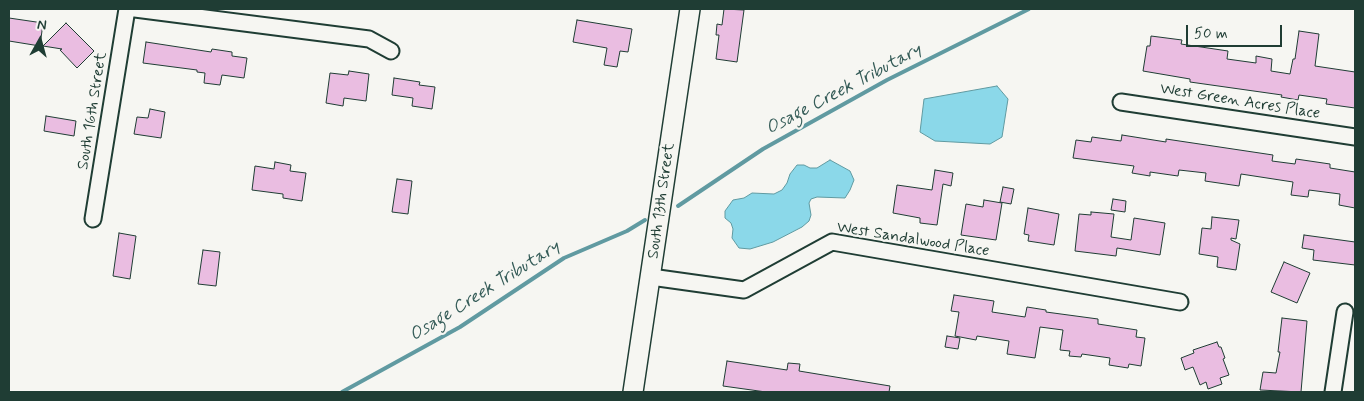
<!DOCTYPE html>
<style>
body{margin:0}
#map{position:relative;width:1364px;height:401px;overflow:hidden;background:#f6f6f2;font-family:Mynerve,sans-serif}
canvas{display:block}
.frame{position:absolute;inset:0;border:10px solid #1f3d34;pointer-events:none}
.north{position:absolute;left:15px;top:15px;width:50px;height:50px;-webkit-text-stroke:4px #f6f6f2;paint-order:stroke;rotate:7deg;font-size:14px;font-weight:700;line-height:20px;text-align:center;color:#1f3d34}
.north::after{content:'';display:block;margin:auto;width:18px;height:22px;background:#1f3d34;clip-path:polygon(50% 0,100% 100%,50% 72%,0 100%)}
.scale{position:absolute;left:1186px;top:25px;width:96px;height:22px;box-sizing:border-box;border:2px solid #1f3d34;border-top:0;padding-left:6px;font-size:15px;line-height:18px;white-space:nowrap;color:#1f3d34;-webkit-text-stroke:4px #f6f6f2;paint-order:stroke}
</style>
<div id="map">
<canvas width="1364" height="401"></canvas>
<div class="frame"></div>
<div class="north">N</div>
<div class="scale">50 m</div>
</div>
<script>
const ctx = document.querySelector('canvas').getContext('2d');
ctx.lineJoin = 'round';
function fillPath(path, color) {
  ctx.fillStyle = color;
  ctx.fill(path, 'evenodd');
}
function shape(rows) {
  const path = new Path2D();
  for (const r of rows) {
    path.moveTo(r[0], r[1]);
    for (let i = 2; i < r.length; i += 2) path.lineTo(r[i], r[i + 1]);
  }
  return path;
}
function strokePath(path, color, width, dash) {
  ctx.strokeStyle = color;
  ctx.lineWidth = width;
  ctx.lineCap = dash ? 'butt' : 'round';
  ctx.setLineDash(dash || []);
  ctx.stroke(path);
}
function write(font, color, halo, rows, align = 'center') {
  ctx.font = font + ' Mynerve,sans-serif';
  ctx.lineWidth = 4.5;
  ctx.setLineDash([]);
  ctx.textBaseline = 'middle';
  ctx.strokeStyle = halo;
  ctx.fillStyle = color;
  for (const [text, x, y, turn = 0] of rows) {
    ctx.save();
    ctx.translate(x, y);
    ctx.rotate((+turn || 0) * Math.PI / 180);
    ctx.textAlign = isNaN(turn) ? turn : align;
    if (halo) ctx.strokeText(text, 0, 0);
    ctx.fillText(text, 0, 0);
    ctx.restore();
  }
}
const water = shape([
 [997,86,1008,99,1002,137,990,144,935,141,920,132,924,99,997,86],
 [830,160,850,171,854,180,850,190,845,198,817,197,811,199,809,203,811,215,809,221,802,227,773,242,750,249,739,248,732,238,733,229,731,223,725,218,725,211,733,200,744,198,752,193,774,194,782,190,787,183,790,174,797,165,804,165,810,168,817,168,830,160]
]);
fillPath(water, '#8bd8e9');
strokePath(water, '#609aa1', 1);
strokePath(shape([
 [678,206,763,149,887,80,1029,9],
 [342,392,460,327,564,258,627,231,645,220]
]), '#609aa1', 4);
const building = shape([
 [724,9,744,10,737,62,716,59,719,35,716,35,717,24,722,25,724,9],
 [9,18,43,23,40,46,9,41,9,18],
 [577,20,632,29,628,52,620,51,617,67,604,65,607,48,573,42,577,20],
 [66,23,94,51,77,68,60,50,62,49,43,46,66,23],
 [1299,31,1319,34,1315,66,1355,72,1355,108,1326,104,1327,99,1299,95,1298,100,1281,97,1282,95,1190,82,1190,79,1143,71,1147,46,1150,46,1151,36,1182,40,1181,44,1228,51,1227,59,1256,63,1256,56,1272,59,1271,71,1290,74,1293,59,1295,59,1299,31],
 [146,42,211,52,212,49,232,52,232,56,247,58,244,78,222,75,220,85,204,83,205,73,197,72,197,70,143,63,146,42],
 [349,71,369,74,366,101,344,98,343,106,326,103,330,73,348,75,349,71],
 [394,78,420,82,419,85,435,87,432,109,412,106,413,98,392,95,394,78],
 [150,109,165,112,161,138,134,134,137,117,148,118,150,109],
 [46,116,76,121,74,136,44,131,46,116],
 [1122,135,1166,142,1166,139,1273,155,1272,161,1295,164,1296,159,1330,164,1330,168,1355,172,1355,208,1339,205,1340,194,1309,190,1308,197,1291,195,1293,182,1241,174,1239,186,1205,181,1206,173,1179,170,1178,176,1150,172,1150,176,1132,173,1134,166,1073,158,1076,140,1091,142,1092,137,1121,141,1122,135],
 [275,162,291,165,290,171,306,173,302,201,283,198,283,194,252,190,255,166,274,169,275,162],
 [935,170,953,173,951,186,943,184,937,225,920,223,920,218,893,213,897,185,932,190,935,170],
 [397,179,412,181,408,214,392,212,397,179],
 [1003,187,1014,189,1011,204,1000,202,1003,187],
 [1113,199,1126,201,1125,212,1111,210,1113,199],
 [984,200,1002,203,996,240,961,235,966,204,983,207,984,200],
 [1028,208,1059,214,1054,245,1028,241,1029,235,1024,234,1028,208],
 [1091,212,1114,214,1111,237,1131,240,1134,218,1165,223,1160,255,1117,248,1116,256,1075,251,1079,214,1091,215,1091,212],
 [1212,217,1239,220,1236,239,1231,238,1231,240,1240,244,1236,270,1217,267,1218,257,1199,254,1202,228,1211,229,1212,217],
 [119,233,136,236,130,279,113,276,119,233],
 [1304,235,1355,242,1355,265,1313,260,1314,250,1302,248,1304,235],
 [203,250,220,252,216,286,198,284,203,250],
 [1284,262,1310,273,1297,303,1271,292,1284,262],
 [954,295,994,301,992,312,1025,317,1027,307,1046,310,1046,312,1098,319,1098,324,1137,330,1136,337,1145,338,1141,366,1129,364,1128,368,1109,365,1110,358,1082,354,1081,357,1069,356,1070,351,1060,350,1063,330,1040,327,1035,358,1007,354,1009,341,977,336,976,340,955,336,959,312,951,311,954,295],
 [1282,318,1307,321,1301,392,1260,390,1263,372,1276,373,1280,352,1278,352,1282,318],
 [947,336,960,338,958,349,945,347,947,336],
 [1217,342,1219,347,1221,347,1225,358,1223,359,1229,375,1220,378,1222,384,1208,389,1206,382,1200,385,1193,367,1185,370,1181,358,1194,353,1193,350,1217,342],
 [727,361,787,370,788,363,800,364,799,371,890,386,889,392,766,392,723,386,727,361]
]);
fillPath(building, '#eabde1');
strokePath(building, '#1f3d34', 1);
const minor = shape([
 [135,9,369,39,391,51],
 [1121,102,1355,137],
 [93,219,127,9],
 [651,277,744,290,832,242,1180,302],
 [1333,392,1345,312]
]);
const tertiary = shape([
 [633,392,690,9]
]);
strokePath(minor, '#1f3d34', 19);
strokePath(tertiary, '#1f3d34', 22);
strokePath(minor, '#f6f6f2', 15);
strokePath(tertiary, '#f6f6f2', 19);
write('16px', '#1f3d34', '#f6f6f2', [
 ["West Green Acres Place",1240,102,9],
 ["South 16th Street",93,111,-81],
 ["South 13th Street",662,201,-82],
 ["West Sandalwood Place",913,240,9]
]);
write('italic 18px', '#355c58', '#f6f6f2', [
 ["Osage Creek Tributary",844,90,-28],
 ["Osage Creek Tributary",485,292,-32]
]);
</script>
